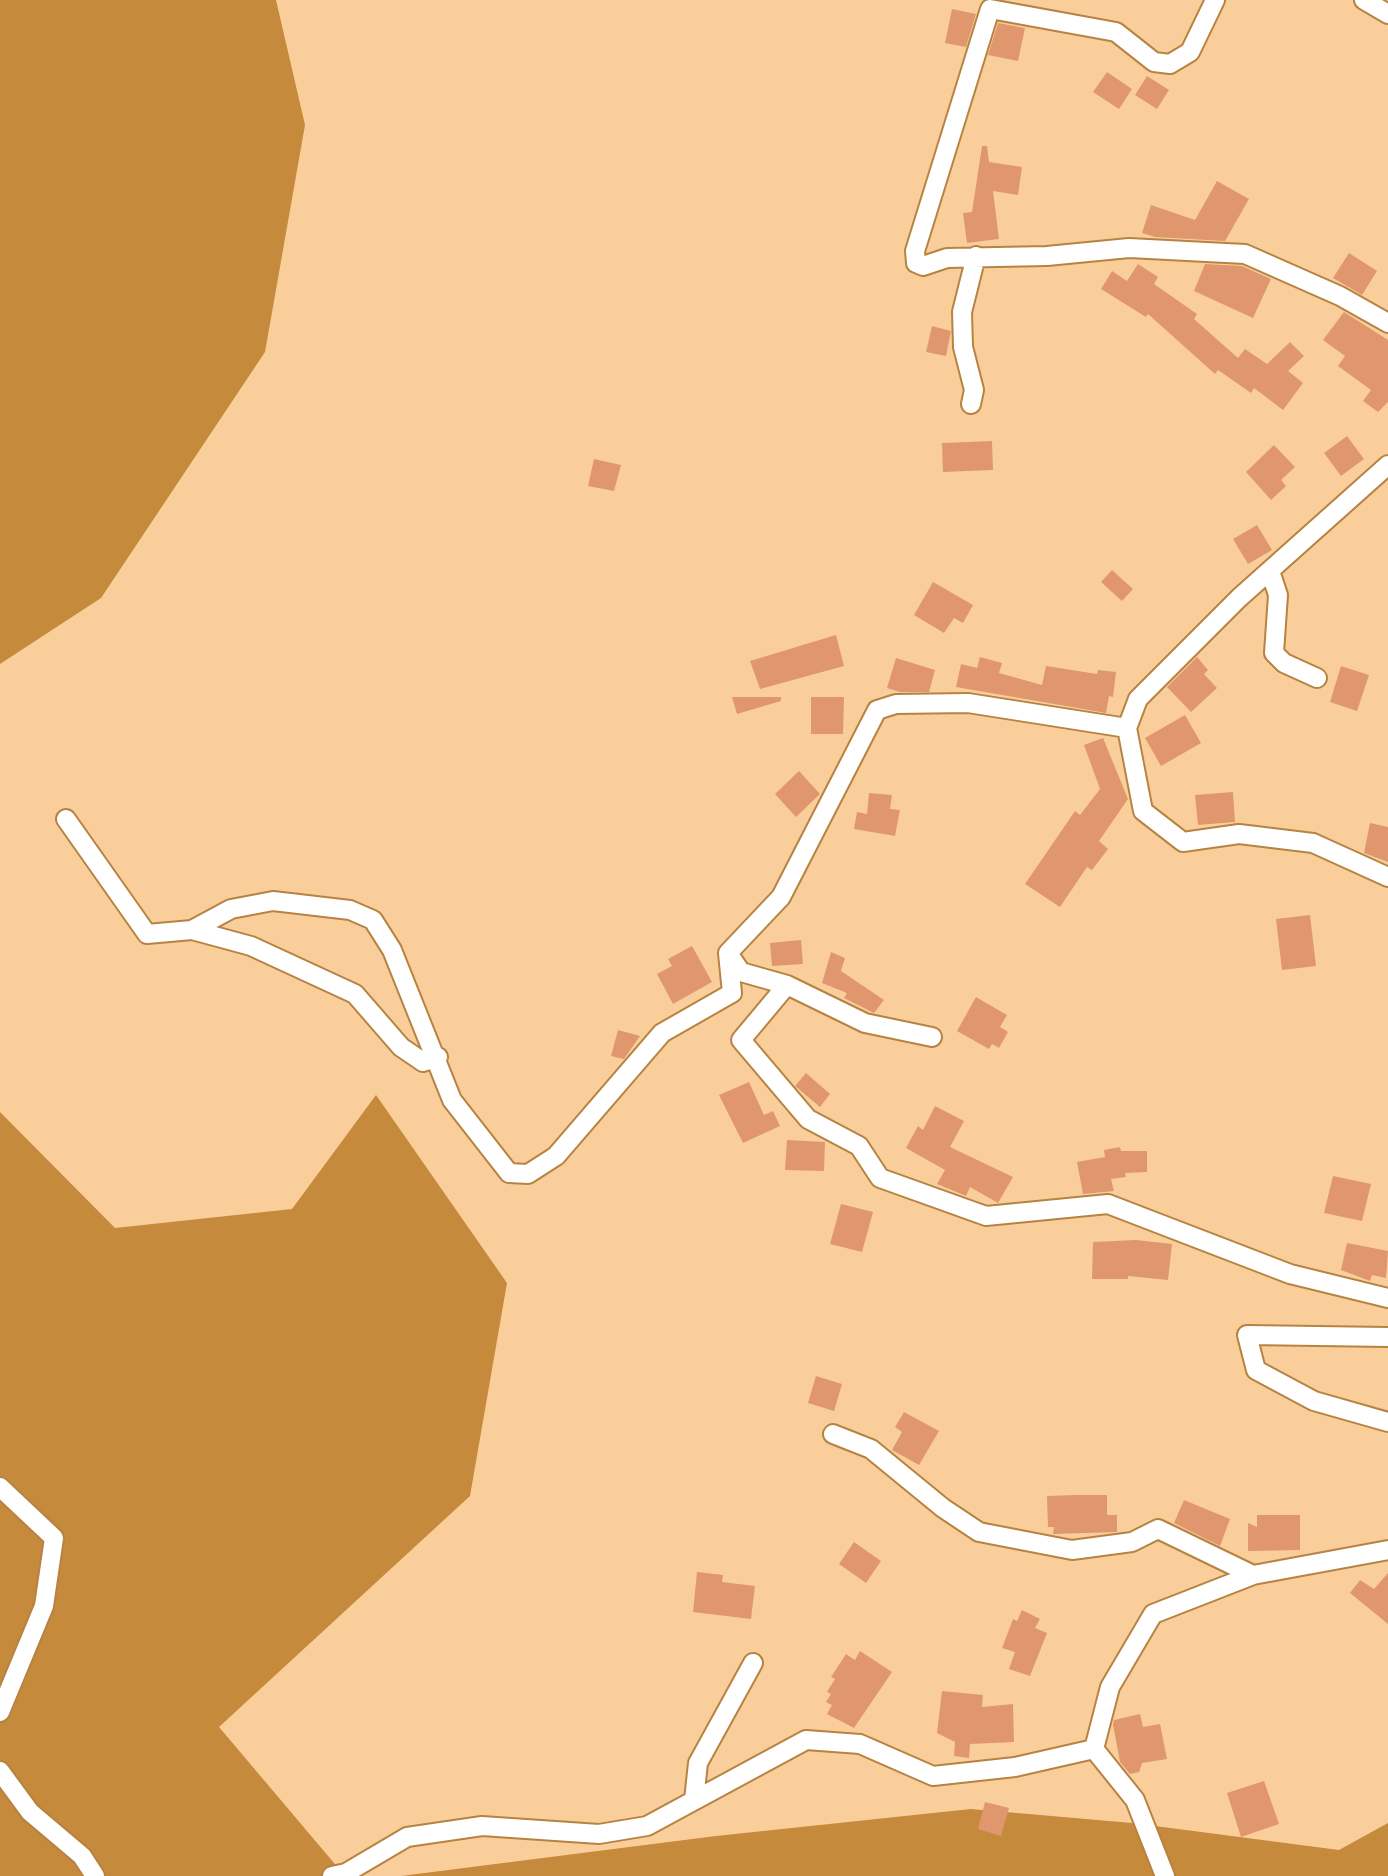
<!DOCTYPE html>
<style>
body{margin:0}
canvas{display:block;background:#face9a}
</style>
<canvas width="1388" height="1876"></canvas>
<script>
const ctx = document.querySelector('canvas').getContext('2d');
ctx.lineJoin = 'round';
function fillPath(path, color) {
  ctx.fillStyle = color;
  ctx.fill(path, 'evenodd');
}
function shape(rows) {
  const path = new Path2D();
  for (const r of rows) {
    path.moveTo(r[0], r[1]);
    for (let i = 2; i < r.length; i += 2) path.lineTo(r[i], r[i + 1]);
  }
  return path;
}
function strokePath(path, color, width, dash) {
  ctx.strokeStyle = color;
  ctx.lineWidth = width;
  ctx.lineCap = dash ? 'butt' : 'round';
  ctx.setLineDash(dash || []);
  ctx.stroke(path);
}
fillPath(shape([
 [0,0,276,0,305,125,265,352,101,598,0,664],
 [376,1095,507,1283,470,1496,219,1727,345,1876,0,1876,0,1112,115,1228,292,1209],
 [971,1809,1132,1823,1339,1850,1388,1823,1388,1876,401,1876,716,1836]
]), '#c58a3c');
fillPath(shape([
 [952,9,976,14,966,47,945,43],
 [998,23,1025,28,1018,61,988,55],
 [1107,72,1132,89,1119,109,1093,92],
 [1147,76,1169,90,1157,109,1135,95],
 [982,146,987,146,989,162,1022,167,1018,195,993,191,999,239,967,243,963,213,972,212],
 [1217,181,1249,199,1225,241,1155,237,1142,233,1151,205,1195,220],
 [1349,253,1377,271,1362,295,1333,278],
 [1138,264,1158,277,1154,284,1197,314,1194,319,1238,358,1245,349,1267,364,1290,342,1304,356,1288,371,1303,383,1283,410,1254,388,1251,393,1218,370,1215,374,1148,314,1146,317,1101,289,1112,271,1127,281],
 [1205,264,1242,266,1271,279,1253,318,1194,291],
 [1344,312,1388,340,1388,402,1378,412,1363,401,1371,390,1338,366,1345,356,1323,340],
 [932,326,951,331,946,356,926,352],
 [1347,436,1364,459,1341,476,1324,453],
 [992,441,993,470,943,472,942,443],
 [1274,445,1295,467,1281,480,1286,486,1271,500,1246,472],
 [594,459,621,465,614,491,588,486],
 [1257,525,1272,550,1248,564,1233,539],
 [1112,570,1133,589,1122,601,1101,582],
 [933,582,973,605,963,623,954,618,944,633,914,615],
 [836,635,844,666,760,689,750,661],
 [980,657,1002,663,999,673,1042,685,1046,666,1097,674,1098,670,1116,672,1113,697,1109,696,1106,713,956,687,961,664,977,668],
 [1197,657,1208,670,1204,674,1217,688,1191,712,1167,687],
 [896,658,935,670,929,692,900,692,887,688],
 [1341,666,1369,675,1357,711,1330,702],
 [732,697,781,697,781,701,737,714],
 [811,697,844,697,843,734,811,734],
 [1185,715,1201,743,1161,766,1145,738],
 [1103,738,1128,799,1099,841,1108,849,1092,870,1087,867,1060,907,1025,884,1075,811,1080,815,1100,789,1084,745],
 [799,771,820,794,796,817,775,794],
 [1233,792,1235,822,1198,825,1195,795],
 [869,793,892,795,890,809,900,810,895,836,854,829,857,812,867,814],
 [1370,823,1388,827,1388,862,1364,853],
 [1310,915,1316,966,1282,970,1276,919],
 [801,940,803,964,772,966,770,943],
 [692,946,712,982,673,1004,657,974,672,966,668,959],
 [831,952,845,958,841,971,884,1000,874,1013,844,998,847,993,822,983],
 [976,997,1007,1015,1000,1027,1008,1032,999,1048,992,1044,989,1049,957,1031],
 [618,1030,640,1036,624,1059,611,1056],
 [806,1073,830,1094,820,1107,795,1086],
 [749,1082,764,1115,773,1111,780,1126,743,1143,719,1095],
 [935,1106,964,1121,950,1147,1013,1177,998,1203,970,1187,966,1196,937,1184,945,1170,906,1148,918,1126,923,1130],
 [787,1140,825,1142,824,1171,785,1170],
 [1120,1147,1121,1151,1147,1151,1147,1172,1125,1173,1126,1177,1111,1179,1114,1191,1083,1194,1077,1162,1105,1157,1104,1150],
 [1333,1176,1371,1184,1362,1221,1324,1213],
 [841,1204,873,1212,862,1252,830,1244],
 [1136,1240,1172,1244,1168,1280,1128,1276,1128,1279,1092,1279,1093,1242],
 [1347,1243,1388,1251,1386,1278,1372,1275,1370,1281,1341,1270],
 [816,1376,842,1384,834,1411,808,1403],
 [904,1412,939,1431,919,1465,892,1450,902,1432,895,1427],
 [1075,1495,1107,1495,1107,1515,1117,1515,1117,1532,1053,1534,1054,1527,1048,1527,1047,1496],
 [1184,1500,1230,1519,1220,1546,1174,1523],
 [1257,1515,1300,1515,1300,1550,1248,1551,1248,1523,1257,1527],
 [854,1542,881,1561,866,1583,839,1564],
 [697,1572,723,1575,722,1582,755,1586,751,1619,693,1612],
 [1388,1573,1388,1624,1350,1593,1360,1580,1374,1589],
 [1022,1610,1040,1619,1035,1628,1047,1633,1030,1676,1009,1669,1015,1652,1002,1648,1013,1619,1017,1621],
 [860,1651,892,1672,854,1728,827,1714,832,1705,826,1702,831,1694,827,1692,835,1679,831,1677,846,1654,855,1660],
 [942,1691,983,1695,982,1707,1013,1704,1014,1742,970,1744,969,1758,954,1756,955,1742,937,1733],
 [1140,1714,1143,1727,1160,1724,1167,1759,1142,1763,1139,1772,1130,1774,1120,1762,1113,1725,1114,1720],
 [1264,1781,1279,1824,1241,1837,1227,1793],
 [985,1802,1009,1808,1001,1836,978,1829]
]), '#e0976d');
const minor = shape([
 [1215,0,1190,52,1170,64,1154,62,1116,32,990,9,915,251,916,263,923,266,947,258,1047,256,1129,248,1245,254,1340,296,1388,323],
 [1364,0,1388,14],
 [971,404,974,390,963,347,962,312,976,256],
 [1388,465,1239,598,1138,699,1127,728,1143,811,1183,842,1239,834,1313,843,1388,877],
 [1270,571,1278,595,1274,653,1284,663,1317,678],
 [66,819,147,934,192,930,251,946,355,994,401,1047,423,1062,438,1057],
 [192,930,231,909,273,901,350,910,373,920,392,950,452,1100,509,1173,528,1174,556,1156,662,1033,732,993,728,953],
 [787,985,741,972,728,953,781,897,877,710,896,704,968,703,1127,728],
 [932,1037,865,1023,787,985,741,1040,808,1119,859,1146,880,1178,986,1216,1108,1204,1290,1274,1388,1298],
 [1388,1337,1247,1335,1256,1370,1314,1401,1388,1422],
 [833,1434,871,1449,943,1508,979,1532,1072,1550,1132,1542,1158,1529,1253,1575],
 [0,1487,54,1538,44,1606,0,1712],
 [1094,1749,1110,1687,1153,1614,1253,1575,1388,1550],
 [1094,1749,1135,1800,1165,1876],
 [0,1771,30,1812,82,1856,95,1876],
 [694,1800,698,1763,753,1663],
 [332,1876,346,1873,407,1837,482,1826,599,1834,647,1826,806,1740,860,1744,933,1776,1015,1767,1094,1749]
]);
strokePath(minor, '#b78341', 22);
strokePath(minor, '#fff', 18);
</script>
